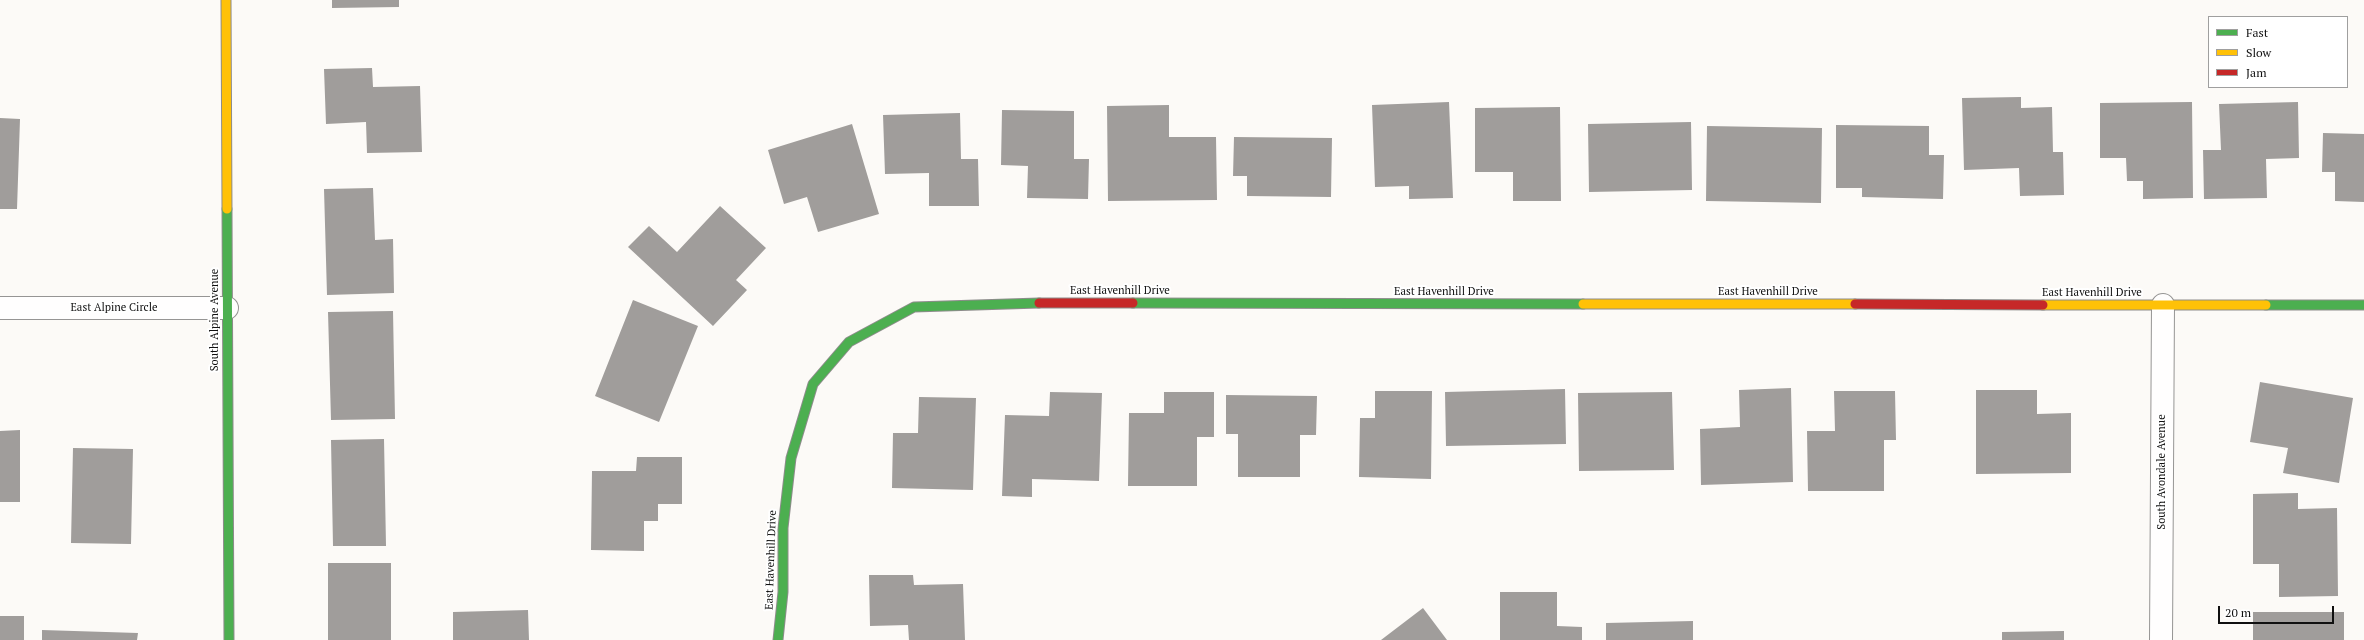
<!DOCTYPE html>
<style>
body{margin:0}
#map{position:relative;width:2364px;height:640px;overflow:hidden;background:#fcfaf7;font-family:"PT Serif",serif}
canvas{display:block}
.legend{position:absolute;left:2208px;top:16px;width:140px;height:72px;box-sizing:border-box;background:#fff;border:1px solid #9f9f9f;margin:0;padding:5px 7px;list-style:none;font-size:12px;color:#101010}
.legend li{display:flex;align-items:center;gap:8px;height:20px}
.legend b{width:20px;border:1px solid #9f9f9f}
.scale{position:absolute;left:2218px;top:606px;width:116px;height:18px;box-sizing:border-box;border:2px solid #101010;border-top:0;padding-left:5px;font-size:12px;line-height:14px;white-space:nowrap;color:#101010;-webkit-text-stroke:3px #fff;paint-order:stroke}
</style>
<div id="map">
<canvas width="2364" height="640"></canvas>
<ul class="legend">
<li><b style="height:5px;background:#4caf50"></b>Fast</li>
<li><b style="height:5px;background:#ffc107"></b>Slow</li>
<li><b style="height:5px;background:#c62828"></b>Jam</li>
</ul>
<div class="scale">20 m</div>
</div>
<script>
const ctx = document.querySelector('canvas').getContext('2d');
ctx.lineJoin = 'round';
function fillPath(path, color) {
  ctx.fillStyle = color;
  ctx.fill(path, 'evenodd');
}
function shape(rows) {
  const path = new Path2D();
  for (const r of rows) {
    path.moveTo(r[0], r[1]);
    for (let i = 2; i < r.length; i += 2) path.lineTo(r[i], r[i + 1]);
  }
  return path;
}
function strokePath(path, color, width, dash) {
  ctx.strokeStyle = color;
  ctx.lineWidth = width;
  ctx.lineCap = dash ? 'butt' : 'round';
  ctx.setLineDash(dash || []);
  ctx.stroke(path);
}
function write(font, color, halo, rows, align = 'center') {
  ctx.font = font + ' "PT Serif",serif';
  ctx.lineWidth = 4;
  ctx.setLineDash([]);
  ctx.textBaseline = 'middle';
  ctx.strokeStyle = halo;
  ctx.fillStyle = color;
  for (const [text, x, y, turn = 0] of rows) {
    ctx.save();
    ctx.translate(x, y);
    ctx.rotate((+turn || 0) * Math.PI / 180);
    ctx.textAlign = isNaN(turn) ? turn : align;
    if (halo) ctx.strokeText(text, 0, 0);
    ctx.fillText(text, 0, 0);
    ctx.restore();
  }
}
fillPath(shape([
 [332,0,399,0,399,7,332,8],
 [372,68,373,87,420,86,422,152,367,153,366,122,326,124,324,69],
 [2021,97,2021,108,2052,107,2053,152,2063,152,2064,195,2020,196,2019,168,1964,170,1962,98],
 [1449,102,1453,198,1409,199,1409,186,1375,187,1372,105],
 [2192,102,2193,198,2143,199,2143,181,2127,181,2126,158,2100,158,2100,103],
 [2298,102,2299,158,2266,159,2267,198,2204,199,2203,150,2221,150,2219,104],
 [1169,105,1169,137,1216,137,1217,200,1108,201,1107,106],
 [1560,107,1561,201,1513,201,1513,172,1475,172,1475,108],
 [1002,110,1074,111,1074,159,1089,159,1088,199,1027,198,1028,166,1001,165],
 [960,113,961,159,978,159,979,206,929,206,929,173,885,174,883,115],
 [0,118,20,119,17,209,0,209],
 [1691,122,1692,190,1589,192,1588,124],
 [852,124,879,214,818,232,807,197,784,204,768,150],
 [1836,125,1929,126,1929,155,1944,155,1943,199,1862,197,1862,188,1836,188],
 [1707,126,1822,128,1821,203,1706,201],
 [2323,133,2364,134,2364,202,2335,201,2335,172,2322,172],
 [1234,137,1332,138,1331,197,1247,196,1247,176,1233,176],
 [373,188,375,240,393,239,394,293,327,295,324,189],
 [720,206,766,248,736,280,747,290,713,326,628,247,649,226,677,252],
 [633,300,698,326,659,422,595,396],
 [393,311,395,419,331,420,328,312],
 [2260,382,2353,398,2339,483,2283,473,2288,448,2250,442],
 [1791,388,1793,482,1701,485,1700,429,1740,427,1739,390],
 [1565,389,1566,444,1446,446,1445,392],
 [1976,390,2037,390,2037,414,2071,413,2071,473,1976,474],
 [1375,391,1432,391,1431,479,1359,477,1360,418,1375,418],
 [1834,391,1895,391,1896,440,1884,440,1884,491,1808,491,1807,431,1835,431],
 [1050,392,1102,393,1099,481,1032,479,1032,497,1002,496,1005,415,1049,416],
 [1164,392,1214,392,1214,437,1197,437,1197,486,1128,486,1129,413,1164,413],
 [1672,392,1674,470,1579,471,1578,393],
 [1226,395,1317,396,1316,435,1300,435,1300,477,1238,477,1238,434,1226,434],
 [919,397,976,398,973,490,892,488,893,433,918,433],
 [20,430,20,502,0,502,0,431],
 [384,439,386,546,333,546,331,440],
 [73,448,133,449,131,544,71,543],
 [637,457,682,457,682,504,658,504,658,521,644,521,644,551,591,550,592,471,636,471],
 [2298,493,2298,509,2337,508,2338,596,2279,597,2279,564,2253,564,2253,494],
 [328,563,391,563,391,640,328,640],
 [869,575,913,575,914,585,963,584,965,640,909,640,908,625,870,626],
 [1500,592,1557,592,1557,626,1582,627,1582,640,1500,640],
 [1423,608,1447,640,1381,640],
 [528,610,529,640,453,640,453,612],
 [2253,612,2344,612,2344,640,2253,640],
 [0,616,24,616,24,640,0,640],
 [1693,621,1693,640,1606,640,1606,623],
 [42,630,138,633,137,640,42,640],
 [2064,631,2064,640,2002,640,2002,632]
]), '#a09d9b');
const street = shape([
 [0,308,227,308],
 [2161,640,2163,305]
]);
const fast = shape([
 [227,209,229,640],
 [1133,303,1583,304],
 [2266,305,2364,305],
 [778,640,783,592,783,528,791,458,813,384,849,342,914,307,1039,303]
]);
const slow = shape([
 [226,0,227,209],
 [1583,304,1855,304],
 [2043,305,2266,305]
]);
const jam = shape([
 [1039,303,1133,303],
 [1855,304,2043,305]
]);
strokePath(street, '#969594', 24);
strokePath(fast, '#8d8c8b', 11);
strokePath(slow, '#8d8c8b', 11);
strokePath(jam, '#8d8c8b', 11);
strokePath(street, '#fffefe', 22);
strokePath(fast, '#4caf50', 9);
strokePath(slow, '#ffc107', 9);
strokePath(jam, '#c62828', 9);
write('11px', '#101010', '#fff', [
 ["East Havenhill Drive",1120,291],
 ["East Havenhill Drive",1444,292],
 ["East Havenhill Drive",1768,292],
 ["East Havenhill Drive",2092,293],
 ["East Alpine Circle",114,308],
 ["South Alpine Avenue",215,320,-90],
 ["South Avondale Avenue",2162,472,-90],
 ["East Havenhill Drive",771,560,-88]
]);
</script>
